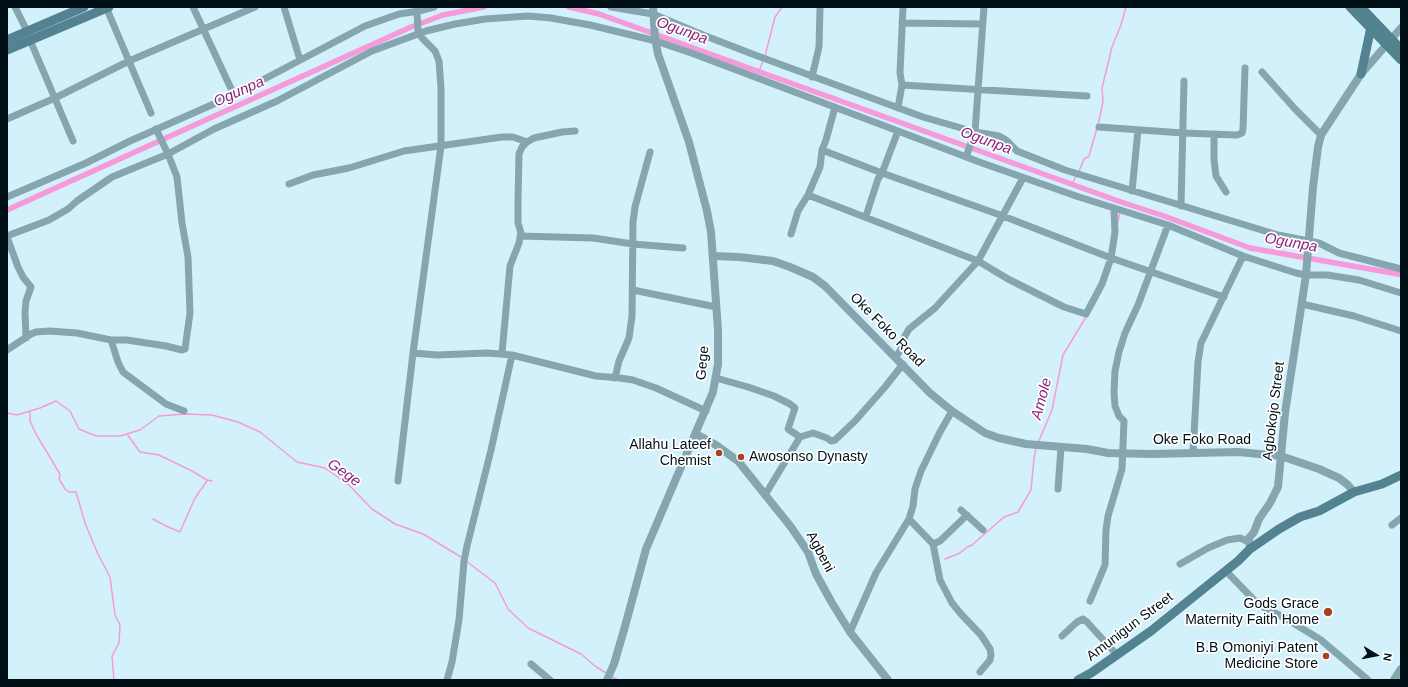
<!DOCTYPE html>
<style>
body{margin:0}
#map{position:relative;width:1408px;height:687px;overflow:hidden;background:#d3f1fa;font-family:Arial,sans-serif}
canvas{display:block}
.frame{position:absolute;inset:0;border:8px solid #001017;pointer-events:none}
.north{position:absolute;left:1356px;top:635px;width:40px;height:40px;-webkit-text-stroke:3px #fff;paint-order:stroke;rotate:100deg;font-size:11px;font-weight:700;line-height:16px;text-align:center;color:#001017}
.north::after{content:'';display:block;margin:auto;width:14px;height:18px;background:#001017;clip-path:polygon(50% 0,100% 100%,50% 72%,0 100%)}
</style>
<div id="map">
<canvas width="1408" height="687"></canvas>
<div class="frame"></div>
<div class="north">N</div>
</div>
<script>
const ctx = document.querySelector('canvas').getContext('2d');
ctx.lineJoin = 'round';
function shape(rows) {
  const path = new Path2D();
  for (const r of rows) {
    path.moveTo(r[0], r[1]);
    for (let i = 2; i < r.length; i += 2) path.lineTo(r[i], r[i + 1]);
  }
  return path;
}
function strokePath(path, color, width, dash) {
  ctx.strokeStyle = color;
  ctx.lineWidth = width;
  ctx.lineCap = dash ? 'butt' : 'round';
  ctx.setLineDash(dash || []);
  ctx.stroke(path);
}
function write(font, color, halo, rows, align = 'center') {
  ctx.font = font + ' Arial,sans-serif';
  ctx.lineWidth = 3.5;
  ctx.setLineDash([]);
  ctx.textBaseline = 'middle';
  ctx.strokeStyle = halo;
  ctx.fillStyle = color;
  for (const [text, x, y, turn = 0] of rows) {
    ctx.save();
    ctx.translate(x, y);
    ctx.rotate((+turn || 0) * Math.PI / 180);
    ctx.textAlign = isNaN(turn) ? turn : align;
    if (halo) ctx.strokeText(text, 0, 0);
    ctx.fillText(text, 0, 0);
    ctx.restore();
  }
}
strokePath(shape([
 [765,56,775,17,782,7],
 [759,71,763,61],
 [1098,125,1103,102,1102,88,1112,47,1121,25,1126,7],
 [1079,171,1084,159,1089,156,1097,128],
 [1072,184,1076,176],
 [1118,222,1120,212],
 [30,411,30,421,36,434,60,474,59,479,65,489,69,492,76,492,85,523,97,552,110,577,115,615,120,625,119,643,112,656,114,680],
 [7,413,17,415,40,408,56,401,70,411,79,429,96,436,120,436,140,430,159,416,185,414,212,415,238,422,260,432,297,462,325,468,349,485,372,509,395,524,423,534,461,557],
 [127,434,140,452,159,455,192,471,207,480,212,481],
 [1038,443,1052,410,1063,355,1086,317],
 [153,519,166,526,180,532,195,498,207,481],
 [945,559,960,553,967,547,972,545,1004,517,1018,512,1031,490,1034,458,1036,448],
 [466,561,495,583,508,609,528,628,581,654,595,666,606,673],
 [611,676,618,680]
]), '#f69adc', 1.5);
strokePath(shape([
 [569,7,599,14,1121,202,1164,216,1250,248,1398,274,1401,275],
 [7,210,411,27,443,15,484,7]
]), '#f69adc', 5.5);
strokePath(shape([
 [15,7,27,31],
 [106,7,151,113],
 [193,7,234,95],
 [284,7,300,60],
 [611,7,653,14,703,35,755,55,923,117,975,132,999,136,1006,140,1017,151,1065,170,1278,235,1319,243,1339,253,1401,269],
 [903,7,900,73,902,85,1087,96],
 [902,23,982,24],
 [30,40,73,141],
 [1262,72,1295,109,1321,135],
 [812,77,819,47,820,7],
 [898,108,902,85],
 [7,119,55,98,129,61,255,7],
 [1099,127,1183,133,1237,135,1242,133,1243,129,1245,68],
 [1214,134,1214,160,1216,176,1226,192],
 [822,150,882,173,1003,216,1111,258,1224,297],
 [966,157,975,132,984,7],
 [289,184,313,175,349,168,404,151,502,137,513,137,527,142],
 [1132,191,1138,130],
 [808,195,978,261,1008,279,1064,307,1086,314,1102,284,1111,258,1115,232,1114,209],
 [7,197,86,163,130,141,234,95,365,26,399,14,419,11,434,7],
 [1181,206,1184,81],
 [866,216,878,179,882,173,898,131],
 [791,234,798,211,808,195,820,167,822,150,826,140,835,107],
 [7,236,49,220,68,209,77,201,112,177,168,154,214,129,277,101,372,51,426,31,455,24,485,19,528,16,551,18,590,25,656,41,694,54,898,131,982,163,1079,197,1168,225,1243,256,1296,273,1306,275,1327,275,1359,280,1401,293],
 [520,236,593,238,633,244,683,248],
 [7,237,18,267,23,277,31,287,26,301,25,312,26,338],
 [633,290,716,307],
 [1302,304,1354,316,1401,331],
 [111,340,118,362,123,372,166,404,184,411],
 [7,350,31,334,36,332,49,331,77,333,111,340,127,340,166,346,182,350,185,349,190,313,188,257,182,223,177,177,168,154,156,129],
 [413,353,437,355,487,353,512,355,596,376,620,378,633,380,656,388,706,411],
 [502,353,510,266,519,243,521,233,518,223,518,199,519,154,522,147,527,142,534,138,562,132,575,131],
 [896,357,901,349,905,336,909,329,935,308,978,261,1023,178],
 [615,378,619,361,629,338,632,316,633,222,635,207,650,152],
 [716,378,748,387,774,396,790,404,795,408,788,429,800,437,813,433,827,438,831,441,835,440,855,421,885,387,903,364],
 [1193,453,1198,362,1201,343,1243,256],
 [398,481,413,353,441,146,441,88,439,61,435,51,422,38,418,32,417,12,419,11,419,7],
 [1058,489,1061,448],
 [765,495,800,437],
 [961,510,983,530],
 [909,519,933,544,940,580,952,603,961,614,981,635,990,649,991,655,990,660,980,672],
 [1392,525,1401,518],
 [933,544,940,541,967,515],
 [1180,564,1208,548,1227,540,1240,538,1249,542],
 [1226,571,1254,600,1265,608,1285,618,1321,640,1368,680],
 [1090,601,1105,565,1106,530,1108,516,1122,469,1124,421,1119,416,1115,406,1114,392,1115,371,1119,352,1125,333,1138,305,1168,225],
 [850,632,876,573,909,519,913,506,915,489,921,471,940,432,952,411],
 [1062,636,1077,622,1083,619,1087,622,1117,655],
 [531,664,550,680],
 [447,680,452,662,459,620,464,561,467,546,491,450,512,355]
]), '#86a6af', 7);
strokePath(shape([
 [713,256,739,257,773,261,790,267,813,277,825,286,930,393,952,411,985,433,999,438,1026,444,1087,449,1108,453,1152,454,1238,452,1281,456,1319,469,1339,478,1348,485,1354,492],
 [696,434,716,445,738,461,791,527,808,552,816,574,832,603,850,632,888,680],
 [1250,549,1249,538,1254,532,1259,519,1270,503,1278,487,1285,413,1306,275,1313,187,1318,147,1321,135,1361,74,1401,28],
 [607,680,614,664,624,630,646,549,713,392,718,364,718,330,711,232,707,211,689,142,658,54,655,38,653,7],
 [1394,680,1401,669]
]), '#86a6af', 8);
strokePath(shape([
 [1350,7,1401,60],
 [1361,7,1401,49],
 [7,40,84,7],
 [7,50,109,7],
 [1361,74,1371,27],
 [1078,680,1091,673,1151,631,1238,561,1250,549,1279,529,1300,517,1319,511,1354,492,1382,484,1401,475]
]), '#538391', 9);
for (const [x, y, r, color] of [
 [719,453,4,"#aa4221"],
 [741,457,4,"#aa4221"],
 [1328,612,5,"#aa4221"],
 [1326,656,4,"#aa4221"]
]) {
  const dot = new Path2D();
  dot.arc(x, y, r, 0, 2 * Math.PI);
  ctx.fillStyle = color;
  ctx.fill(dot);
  strokePath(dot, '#fff', 1.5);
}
write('14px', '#001017', '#fff', [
 ["Oke Foko Road",887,330,45],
 ["Gege",703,363,-85],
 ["Agbokojo Street",1274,411,-83],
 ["Oke Foko Road",1202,440],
 ["Agbeni",820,552,62],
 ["Amunigun Street",1130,627,-37]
]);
write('14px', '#001017', '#fff', [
 ["Allahu Lateef",711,445],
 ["Chemist",711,461],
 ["Awosonso Dynasty",749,457,"left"],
 ["Gods Grace",1319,604],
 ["Maternity Faith Home",1319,620],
 ["B.B Omoniyi Patent",1318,648],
 ["Medicine Store",1318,664]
], 'right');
write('italic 15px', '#8c2476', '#fff', [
 ["Ogunpa",682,31,20],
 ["Ogunpa",239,92,-24],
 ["Ogunpa",986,141,20],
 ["Ogunpa",1291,243,10],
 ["Amole",1042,399,-75],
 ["Gege",344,473,35]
]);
</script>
